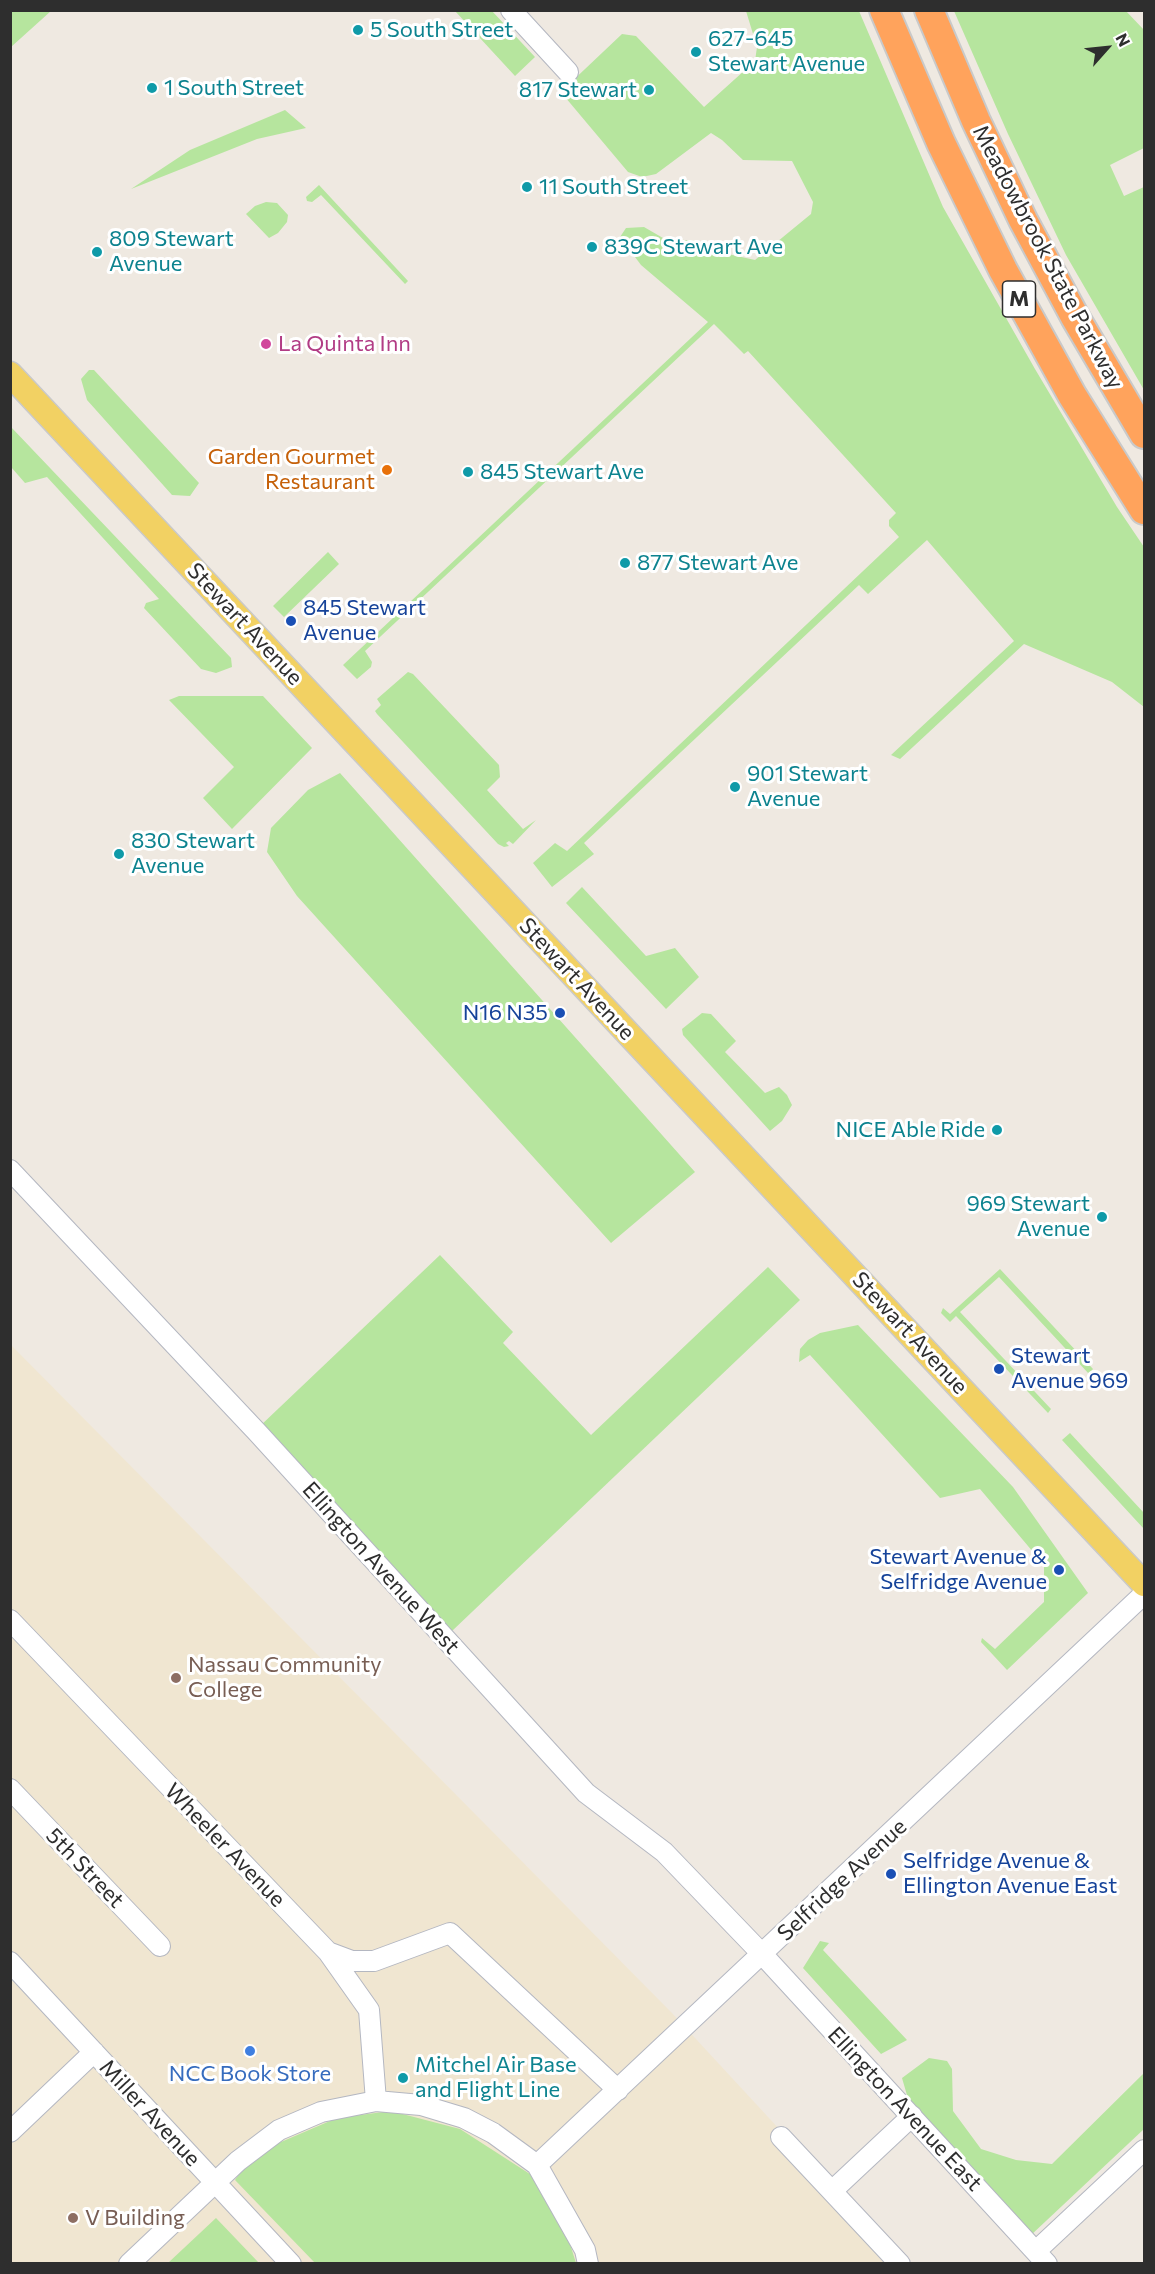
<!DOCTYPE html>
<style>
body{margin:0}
#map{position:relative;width:1155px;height:2274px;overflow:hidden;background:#efe9e1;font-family:Commissioner,sans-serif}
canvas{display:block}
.frame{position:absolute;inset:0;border:12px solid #2e2e2e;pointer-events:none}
.north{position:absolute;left:1077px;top:18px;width:60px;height:60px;-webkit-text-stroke:4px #fff;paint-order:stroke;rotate:63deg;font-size:16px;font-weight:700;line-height:24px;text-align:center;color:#2e2e2e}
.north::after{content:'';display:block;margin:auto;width:21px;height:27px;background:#2e2e2e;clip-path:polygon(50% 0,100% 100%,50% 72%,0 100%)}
</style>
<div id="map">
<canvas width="1155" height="2274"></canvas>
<div class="frame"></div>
<div class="north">N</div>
</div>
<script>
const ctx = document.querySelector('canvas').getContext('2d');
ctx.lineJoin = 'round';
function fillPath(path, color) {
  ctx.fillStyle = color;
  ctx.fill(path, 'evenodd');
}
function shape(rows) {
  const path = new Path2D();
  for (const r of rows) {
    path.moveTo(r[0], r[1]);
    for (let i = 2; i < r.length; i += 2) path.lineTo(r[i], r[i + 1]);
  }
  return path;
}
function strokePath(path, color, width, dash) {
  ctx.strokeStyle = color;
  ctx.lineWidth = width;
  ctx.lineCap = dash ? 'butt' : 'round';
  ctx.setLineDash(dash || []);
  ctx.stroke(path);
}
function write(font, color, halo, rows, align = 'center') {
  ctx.font = font + ' Commissioner,sans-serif';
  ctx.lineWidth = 6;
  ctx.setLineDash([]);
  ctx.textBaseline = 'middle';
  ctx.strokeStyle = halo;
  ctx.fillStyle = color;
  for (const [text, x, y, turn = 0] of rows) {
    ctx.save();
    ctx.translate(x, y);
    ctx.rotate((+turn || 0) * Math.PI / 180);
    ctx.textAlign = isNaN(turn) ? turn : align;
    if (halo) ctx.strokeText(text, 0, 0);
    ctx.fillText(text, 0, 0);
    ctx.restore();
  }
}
fillPath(shape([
 [10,1344,671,2012,903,2263,11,2263]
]), '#f0e6d1');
fillPath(shape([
 [12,10,51,10,51,11,11,47],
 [455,11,492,11,535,57,515,76],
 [746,11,859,11,943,207,1035,369,1117,507,1144,547,1144,707,1112,682,1024,644,900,759,891,755,1014,641,927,540,868,594,859,585,584,843,594,854,552,887,533,863,555,843,567,851,899,537,889,526,889,520,896,513,748,351,744,354,714,324,365,651,372,662,371,667,357,679,343,665,708,322,641,265,620,237,626,228,644,227,663,238,695,241,719,252,755,260,811,214,813,202,792,161,743,160,722,140,711,133,656,174,642,177,628,172,565,97,566,87,622,34,636,36,704,107,755,61,757,47],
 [954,11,1126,11,1144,30,1144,148,1110,165,1124,196,1144,187,1144,390,1066,255,1008,134],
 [285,110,306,128,257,139,131,189,190,150],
 [319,185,408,281,405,284,321,195,312,202,307,201,306,197],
 [266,202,277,203,288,215,287,222,278,233,269,238,246,214,255,206],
 [89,370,94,370,199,483,190,496,172,495,87,400,81,379],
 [11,427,231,658,232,667,216,673,201,669,144,608,146,603,159,599,47,477,25,483,11,467],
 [328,552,339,564,284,617,273,606],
 [408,672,413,674,499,765,500,777,487,790,523,829,536,820,513,844,509,841,506,843,509,846,504,847,498,844,377,714,375,711,381,705,377,699],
 [179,696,263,696,312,748,232,829,203,798,234,767,169,700],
 [340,773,695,1172,611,1243,297,896,267,852,271,828,308,790],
 [582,887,646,956,675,948,699,977,666,1009,566,903],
 [702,1013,711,1014,736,1041,725,1052,765,1093,779,1087,787,1095,792,1105,782,1121,770,1131,683,1035,682,1029],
 [440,1255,513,1332,503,1343,591,1435,768,1267,800,1300,452,1631,259,1427],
 [1000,1269,1093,1369,1089,1374,999,1277,960,1312,1051,1409,1048,1413,956,1316,950,1322,941,1313,943,1308,950,1314],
 [858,1325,1013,1487,1088,1593,1007,1670,981,1642,982,1638,995,1649,1044,1602,1044,1565,980,1489,940,1498,810,1355,799,1362,800,1349,808,1340,820,1333],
 [1070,1433,1144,1513,1144,1529,1062,1440],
 [820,1941,829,1943,823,1950,907,2040,881,2054,803,1968],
 [929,2058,947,2061,952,2069,953,2111,981,2149,1016,2160,1052,2164,1144,2073,1144,2129,1030,2236,911,2109,902,2078],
 [391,2111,460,2129,533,2176,564,2225,576,2263,315,2263,235,2180,241,2171,274,2145,337,2118],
 [216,2218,259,2263,168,2263]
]), '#b6e59e');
const minor = shape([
 [511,10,568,72],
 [10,1170,257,1432,586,1793,664,1852,763,1955,1047,2264],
 [10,1620,328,1952,369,2010,376,2101],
 [10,1789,160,1946],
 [328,1952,352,1961,374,1961,450,1933,618,2090],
 [10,1962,291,2264],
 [10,2132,94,2052],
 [781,2137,900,2264],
 [537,2165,1144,1594],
 [832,2191,912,2116],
 [1036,2251,1144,2150],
 [129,2264,238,2161,279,2130,321,2112,376,2101,421,2105,464,2118,493,2133,537,2165,585,2250,588,2264]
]);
const major = shape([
 [10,374,1144,1584]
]);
const highway = shape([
 [884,10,941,143,1003,270,1072,395,1144,510],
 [929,10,976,121,1023,220,1075,317,1144,434]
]);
strokePath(minor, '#b4b7c1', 22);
strokePath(major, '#c9c9c9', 27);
strokePath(highway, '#c9c9c9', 32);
strokePath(minor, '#fff', 20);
strokePath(major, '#f2d163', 24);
strokePath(highway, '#ffa35c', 28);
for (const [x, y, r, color] of [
 [358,30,6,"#0f9aa8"],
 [696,52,6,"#0f9aa8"],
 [152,88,6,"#0f9aa8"],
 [649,90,6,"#0f9aa8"],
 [527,187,6,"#0f9aa8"],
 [592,247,6,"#0f9aa8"],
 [97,252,6,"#0f9aa8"],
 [266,344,6,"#d1479c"],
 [387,470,6,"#e8710a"],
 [468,472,6,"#0f9aa8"],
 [625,563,6,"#0f9aa8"],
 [291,621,6,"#1a4fb4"],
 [735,787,6,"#0f9aa8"],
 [119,854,6,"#0f9aa8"],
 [560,1013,6,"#1a4fb4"],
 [997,1130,6,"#0f9aa8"],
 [1102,1217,6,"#0f9aa8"],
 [999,1369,6,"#1a4fb4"],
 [1059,1570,6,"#1a4fb4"],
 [176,1678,6,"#8d6e63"],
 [891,1874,6,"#1a4fb4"],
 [250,2051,6,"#3f7fe0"],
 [403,2078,6,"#0f9aa8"],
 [73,2218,6,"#8d6e63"]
]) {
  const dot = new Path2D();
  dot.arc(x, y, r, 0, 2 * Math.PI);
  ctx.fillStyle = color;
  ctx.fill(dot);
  strokePath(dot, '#fff', 2);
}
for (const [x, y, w] of [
 [1019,299,33]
]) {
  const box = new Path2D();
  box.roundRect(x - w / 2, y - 18, w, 36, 4.5);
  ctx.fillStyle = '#fff';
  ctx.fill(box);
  strokePath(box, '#2e2e2e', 1.5);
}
write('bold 21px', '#2e2e2e', null, [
 ["M",1019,299]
]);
write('22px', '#0d838f', '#fff', [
 ["5 South Street",370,30],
 ["627-645",708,39],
 ["Stewart Avenue",708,64],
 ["1 South Street",164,88],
 ["817 Stewart",637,90,"right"],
 ["11 South Street",539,187],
 ["809 Stewart",109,239],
 ["Avenue",109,264],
 ["839C Stewart Ave",604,247],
 ["845 Stewart Ave",480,472],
 ["877 Stewart Ave",637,563],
 ["901 Stewart",747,774],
 ["Avenue",747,799],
 ["830 Stewart",131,841],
 ["Avenue",131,866],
 ["NICE Able Ride",985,1130,"right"],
 ["969 Stewart",1090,1204,"right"],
 ["Avenue",1090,1229,"right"],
 ["Mitchel Air Base",415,2065],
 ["and Flight Line",415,2090]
], 'left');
write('22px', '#2e2e2e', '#fff', [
 ["Meadowbrook State Parkway",1048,257,62],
 ["Stewart Avenue",245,624,47],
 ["Stewart Avenue",577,979,47],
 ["Stewart Avenue",910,1333,47],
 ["Ellington Avenue West",381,1568,48],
 ["Wheeler Avenue",225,1845,46],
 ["5th Street",85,1868,46],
 ["Selfridge Avenue",842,1880,-43],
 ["Ellington Avenue East",905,2109,47],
 ["Miller Avenue",150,2113,47]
]);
write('22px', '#b23c85', '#fff', [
 ["La Quinta Inn",278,344]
], 'left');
write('22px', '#c56008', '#fff', [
 ["Garden Gourmet",375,457],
 ["Restaurant",375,482]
], 'right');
write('22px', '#164399', '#fff', [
 ["845 Stewart",303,608],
 ["Avenue",303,633],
 ["N16 N35",548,1013,"right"],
 ["Stewart",1011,1356],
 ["Avenue 969",1011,1381],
 ["Stewart Avenue &",1047,1557,"right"],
 ["Selfridge Avenue",1047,1582,"right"],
 ["Selfridge Avenue &",903,1861],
 ["Ellington Avenue East",903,1886]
], 'left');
write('22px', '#785e54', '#fff', [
 ["Nassau Community",188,1665],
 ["College",188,1690],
 ["V Building",85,2218]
], 'left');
write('22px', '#366cbe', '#fff', [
 ["NCC Book Store",250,2074]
]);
</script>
